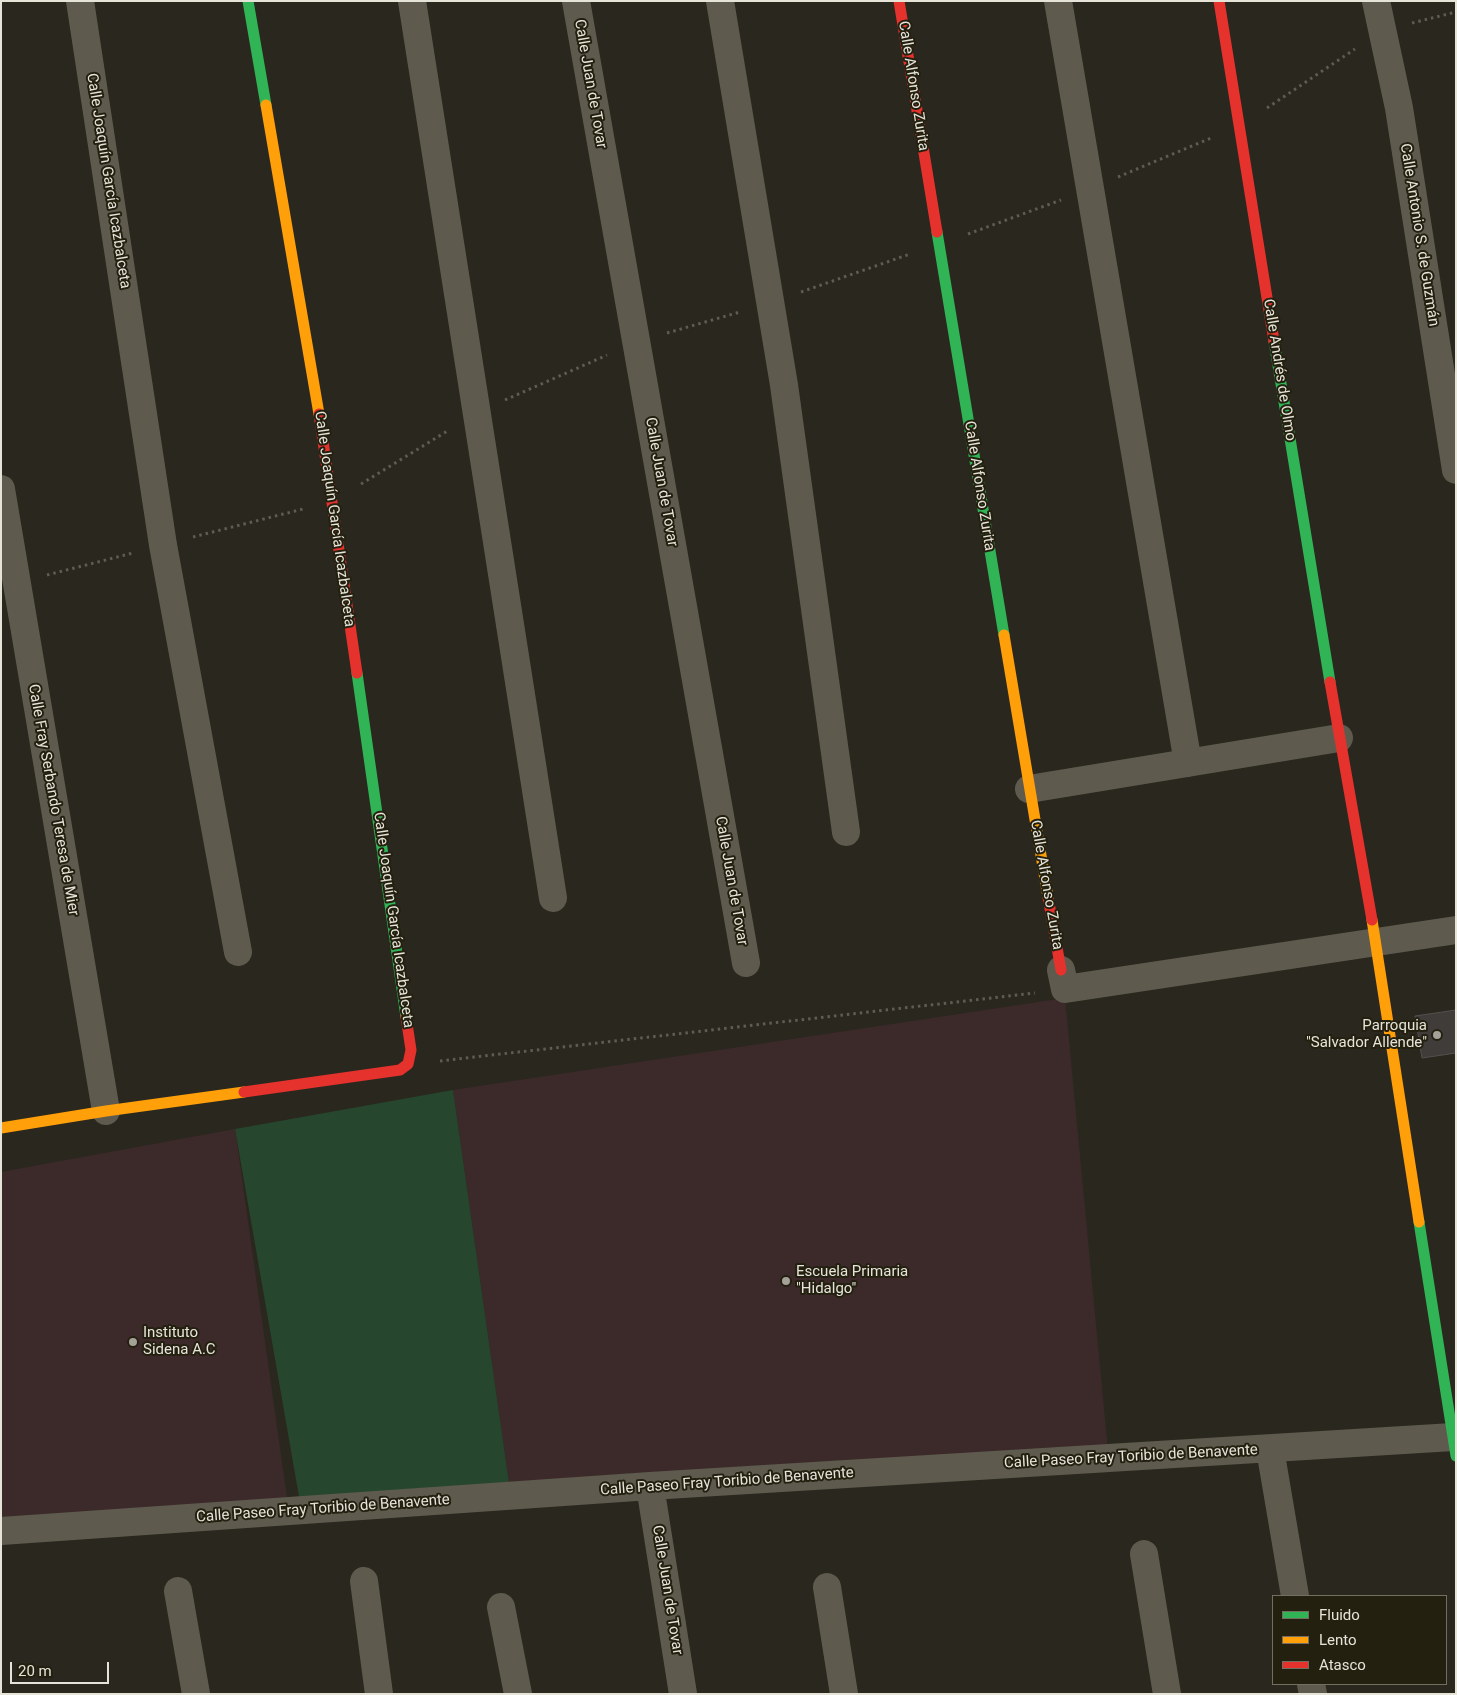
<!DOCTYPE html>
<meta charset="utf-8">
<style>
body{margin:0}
#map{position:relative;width:1457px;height:1695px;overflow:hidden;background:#2a271e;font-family:Roboto,sans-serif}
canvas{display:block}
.frame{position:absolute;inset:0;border:2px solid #e6e4d9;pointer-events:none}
.legend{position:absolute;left:1272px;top:1595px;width:175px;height:90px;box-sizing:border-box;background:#242010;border:1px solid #726e60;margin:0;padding:6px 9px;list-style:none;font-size:15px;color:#e6e4d9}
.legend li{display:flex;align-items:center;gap:10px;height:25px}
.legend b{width:25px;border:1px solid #726e60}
.scale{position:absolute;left:10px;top:1662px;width:99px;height:22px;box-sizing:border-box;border:2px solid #e6e4d9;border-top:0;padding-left:6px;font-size:15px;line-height:18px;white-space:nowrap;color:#e6e4d9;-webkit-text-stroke:4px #242010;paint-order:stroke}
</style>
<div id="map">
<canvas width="1457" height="1695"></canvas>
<div class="frame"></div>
<ul class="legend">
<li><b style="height:6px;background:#30b455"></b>Fluido</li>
<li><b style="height:6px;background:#ff9f0a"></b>Lento</li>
<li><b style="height:6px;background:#e5322d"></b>Atasco</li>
</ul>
<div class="scale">20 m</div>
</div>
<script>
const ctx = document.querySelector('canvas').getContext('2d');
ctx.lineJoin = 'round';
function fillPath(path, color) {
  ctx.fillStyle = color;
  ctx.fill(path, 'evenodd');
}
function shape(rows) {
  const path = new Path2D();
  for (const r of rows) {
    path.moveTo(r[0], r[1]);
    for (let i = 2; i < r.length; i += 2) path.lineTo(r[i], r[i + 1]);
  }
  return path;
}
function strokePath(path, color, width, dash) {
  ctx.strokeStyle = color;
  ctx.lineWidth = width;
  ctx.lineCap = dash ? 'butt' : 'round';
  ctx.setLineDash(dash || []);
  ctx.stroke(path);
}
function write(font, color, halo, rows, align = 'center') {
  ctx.font = font + ' Roboto,sans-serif';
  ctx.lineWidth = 4;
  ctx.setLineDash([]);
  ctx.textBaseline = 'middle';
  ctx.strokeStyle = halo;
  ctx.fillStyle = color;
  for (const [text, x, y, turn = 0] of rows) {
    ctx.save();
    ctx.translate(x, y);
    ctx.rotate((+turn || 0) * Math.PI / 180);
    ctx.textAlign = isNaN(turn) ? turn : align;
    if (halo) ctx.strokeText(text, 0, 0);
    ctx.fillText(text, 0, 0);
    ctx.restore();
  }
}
fillPath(shape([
 [1065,998,1110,1472,511,1497,453,1090],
 [235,1129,289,1512,1,1529,1,1172]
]), '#3c2a2a');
fillPath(shape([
 [453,1090,511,1497,302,1514,235,1129]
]), '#27462e');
const building = shape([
 [1456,1010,1456,1053,1422,1058,1415,1016,1456,1010]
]);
fillPath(building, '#3f3c39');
strokePath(building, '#55504e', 1);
strokePath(shape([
 [1412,23,1456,12],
 [1267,108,1355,49],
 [1118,177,1211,138],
 [968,234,1061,200],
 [801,292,910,254],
 [667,333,740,312],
 [505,400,607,355],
 [361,484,449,430],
 [193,537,303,509],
 [47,575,133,553],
 [440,1061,1035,993]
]), '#5f5c52', 3, [2.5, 4]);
strokePath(shape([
 [80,1,163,545,238,952],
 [412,1,553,898],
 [576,1,746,963],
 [720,1,784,385,846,832],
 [1058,1,1188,763],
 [1376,1,1399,108,1456,470],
 [1,489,106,1111],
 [1029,789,1339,738],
 [1061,970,1065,989,1456,930],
 [1270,1449,1295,1596],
 [650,1486,683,1694],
 [1,1531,650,1486,1453,1437],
 [1144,1554,1167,1694],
 [364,1581,379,1694],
 [827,1587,844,1694],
 [178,1591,196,1694],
 [501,1607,518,1694],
 [1311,1684,1313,1694]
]), '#5e5b4e', 28);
strokePath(shape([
 [248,1,266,105],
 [937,232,1004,635],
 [1274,341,1330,682],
 [357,673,406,1017],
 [1419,1222,1456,1456]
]), '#30b455', 11);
strokePath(shape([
 [266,105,319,414],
 [1004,635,1048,897],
 [1372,920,1419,1222],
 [1,1128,106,1111,244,1092]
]), '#ff9f0a', 11);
strokePath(shape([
 [899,1,937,232],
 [1219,1,1274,341],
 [319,414,357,673],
 [1330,682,1372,920],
 [1048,897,1061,970],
 [244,1092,400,1070,408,1064,411,1050,406,1017]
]), '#e5322d', 11);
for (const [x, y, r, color] of [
 [1437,1035,5,"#a4a298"],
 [786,1281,5,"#a4a298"],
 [133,1342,5,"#a4a298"]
]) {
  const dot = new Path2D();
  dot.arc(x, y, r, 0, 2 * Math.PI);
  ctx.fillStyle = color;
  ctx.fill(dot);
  strokePath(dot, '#242010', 2);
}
write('15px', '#e6e4d9', '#242010', [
 ["Calle Juan de Tovar",590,84,80],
 ["Calle Alfonso Zurita",913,86,81],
 ["Calle Joaquín García Icazbalceta",108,181,81],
 ["Calle Antonio S. de Guzmán",1419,235,81],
 ["Calle Andrés de Olmo",1279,370,81],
 ["Calle Juan de Tovar",661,482,80],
 ["Calle Alfonso Zurita",979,486,81],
 ["Calle Joaquín García Icazbalceta",334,519,82],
 ["Calle Fray Serbando Teresa de Mier",53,800,80],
 ["Calle Juan de Tovar",731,881,80],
 ["Calle Alfonso Zurita",1046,885,80],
 ["Calle Joaquín García Icazbalceta",393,920,82],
 ["Calle Paseo Fray Toribio de Benavente",1131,1457,-3],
 ["Calle Paseo Fray Toribio de Benavente",727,1482,-4],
 ["Calle Paseo Fray Toribio de Benavente",323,1509,-4],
 ["Calle Juan de Tovar",667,1590,81]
]);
write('15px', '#e6e4d9', '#242010', [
 ["Parroquia",1427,1026,"right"],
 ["\"Salvador Allende\"",1427,1043,"right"],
 ["Escuela Primaria",796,1272],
 ["\"Hidalgo\"",796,1289],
 ["Instituto",143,1333],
 ["Sidena A.C",143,1350]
], 'left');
</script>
